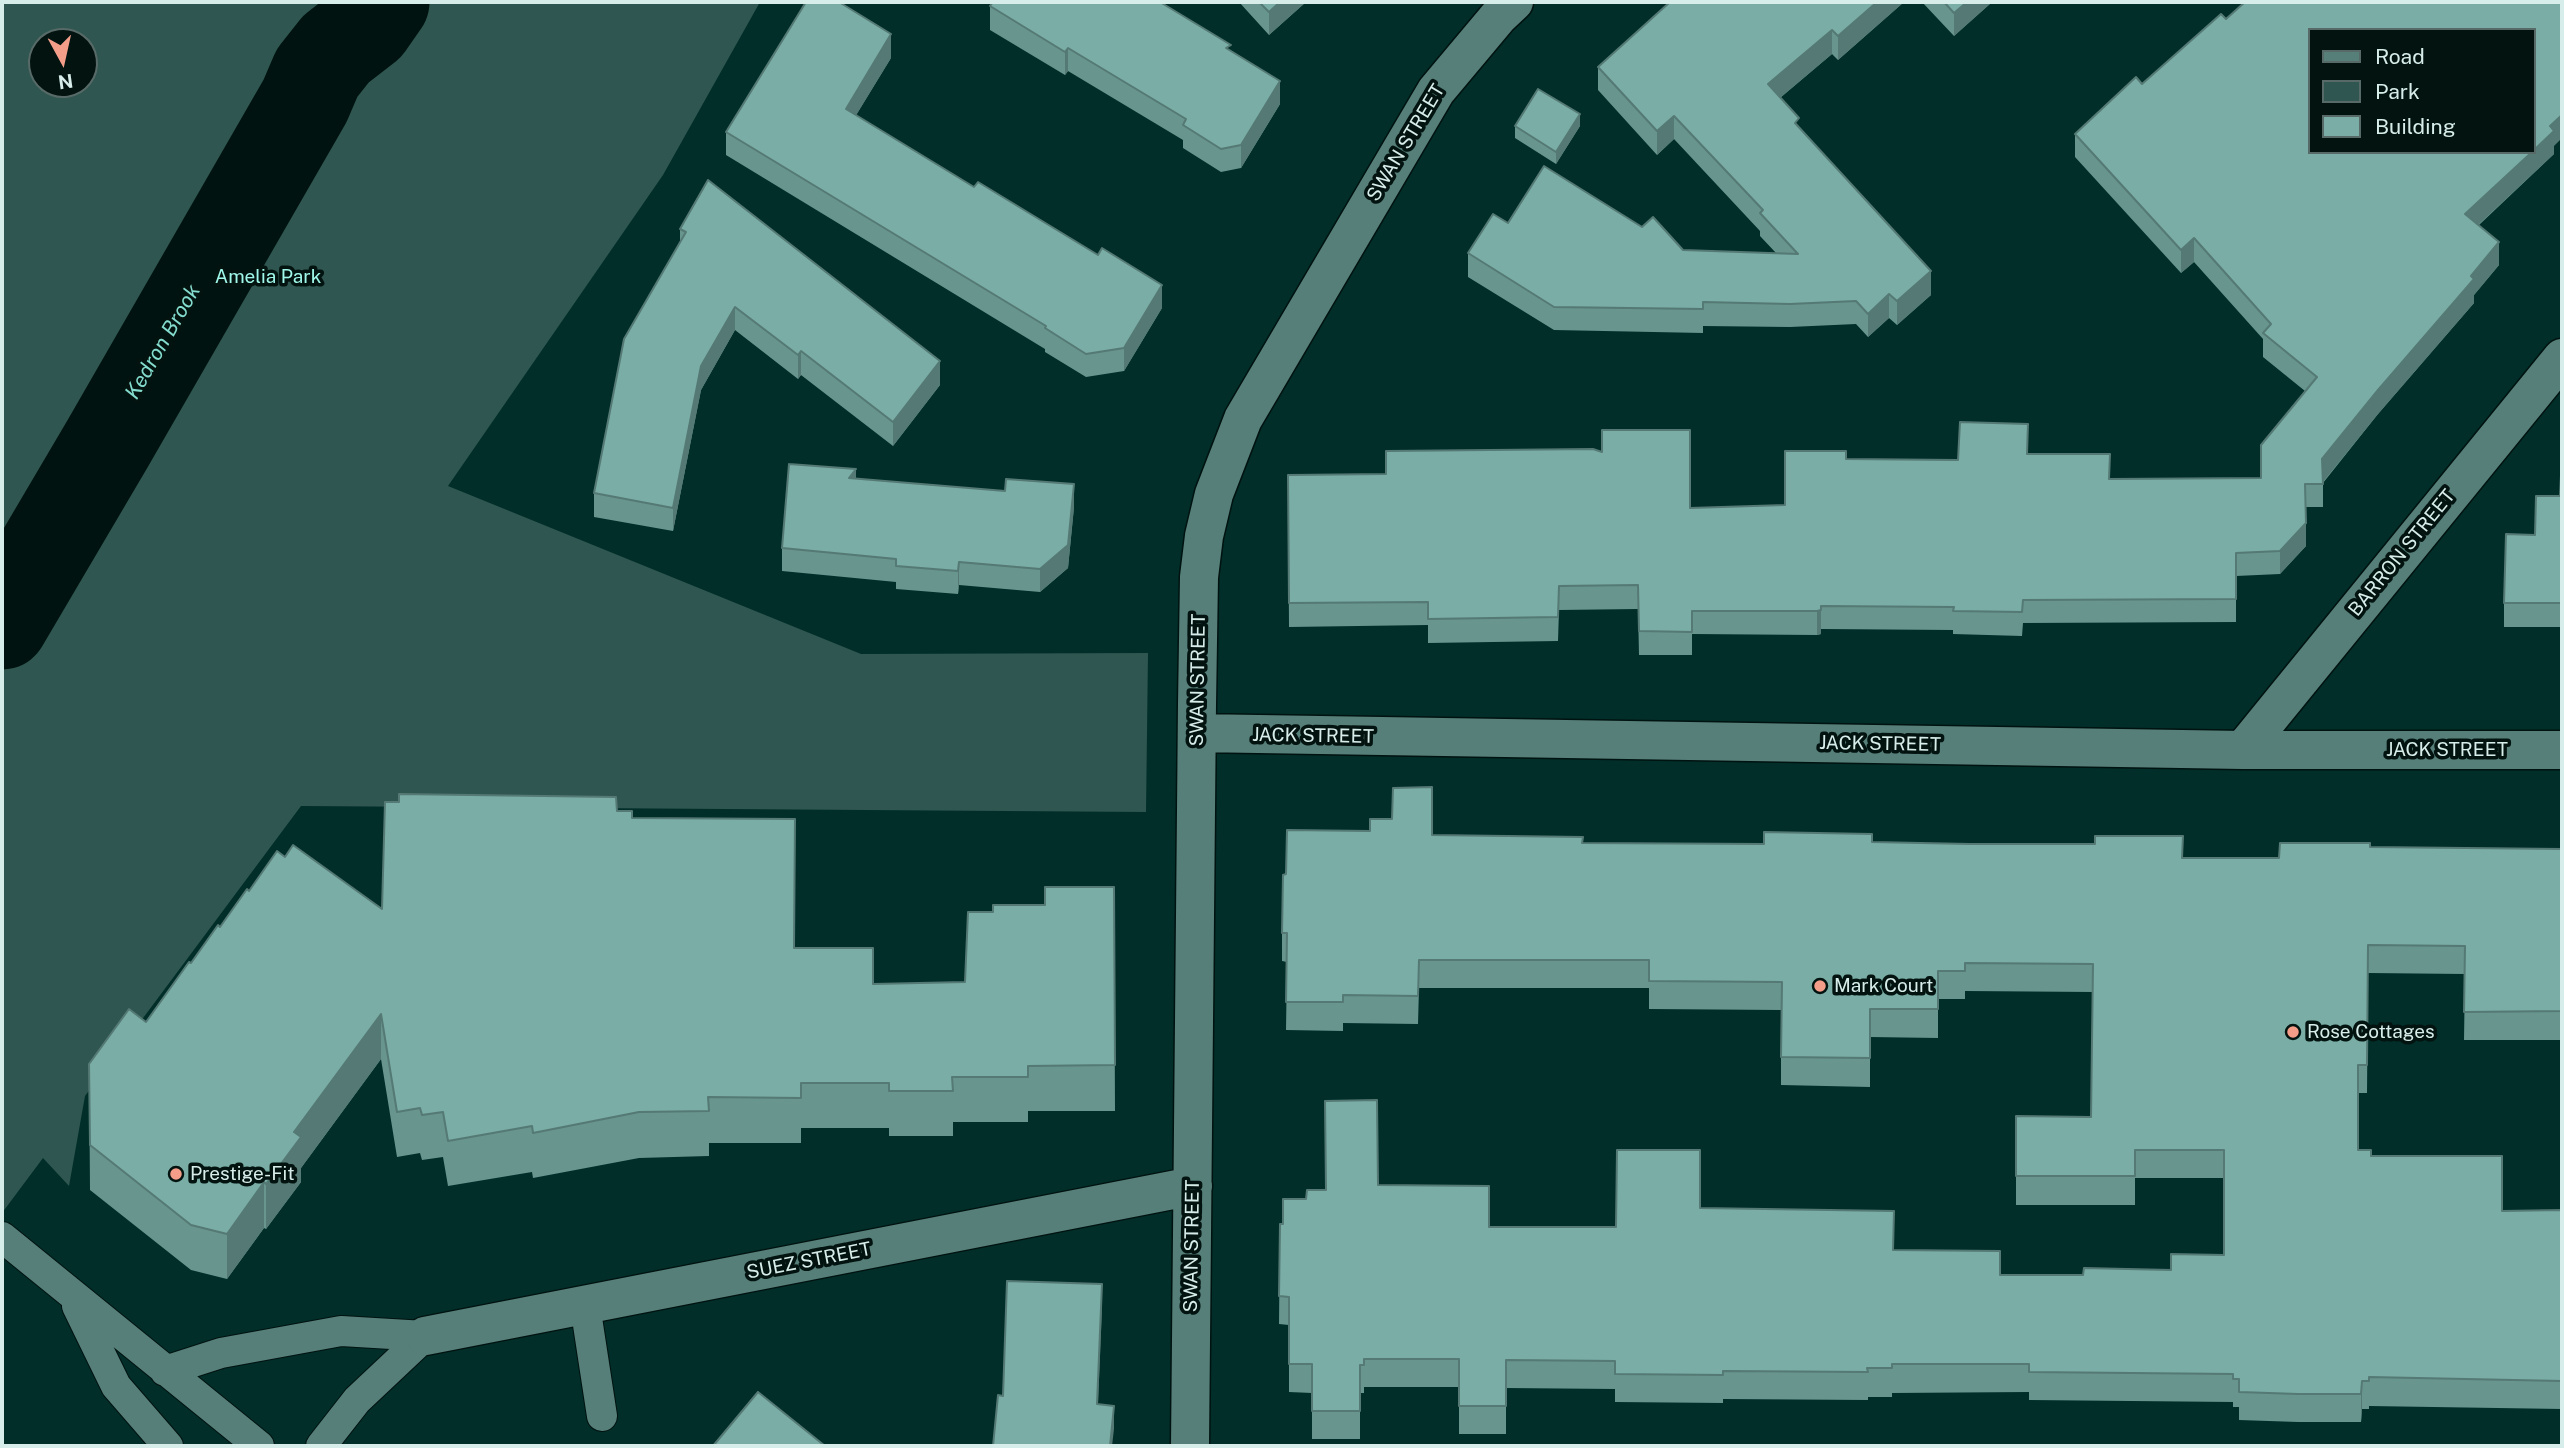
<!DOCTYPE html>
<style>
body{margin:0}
#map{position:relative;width:2564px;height:1448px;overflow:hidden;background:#012e29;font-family:"Public Sans",sans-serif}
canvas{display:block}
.frame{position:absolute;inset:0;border:4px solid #d7ede9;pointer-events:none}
.legend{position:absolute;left:2308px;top:28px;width:228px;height:126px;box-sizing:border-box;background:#031310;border:2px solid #586a67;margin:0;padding:9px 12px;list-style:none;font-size:21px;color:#d7ede9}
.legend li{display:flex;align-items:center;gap:14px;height:35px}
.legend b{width:35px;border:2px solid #586a67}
.north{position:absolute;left:28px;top:28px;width:70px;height:70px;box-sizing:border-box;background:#031310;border:2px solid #586a67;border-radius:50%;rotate:172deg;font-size:19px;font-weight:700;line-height:28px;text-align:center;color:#d7ede9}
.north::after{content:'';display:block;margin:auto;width:24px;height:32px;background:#f49e8a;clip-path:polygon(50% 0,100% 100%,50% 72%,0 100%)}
</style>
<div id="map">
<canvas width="2564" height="1448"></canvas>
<div class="frame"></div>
<ul class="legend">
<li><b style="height:9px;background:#567f79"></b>Road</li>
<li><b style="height:19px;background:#2f5650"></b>Park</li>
<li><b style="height:19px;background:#79ada5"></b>Building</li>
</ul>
<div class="north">N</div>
</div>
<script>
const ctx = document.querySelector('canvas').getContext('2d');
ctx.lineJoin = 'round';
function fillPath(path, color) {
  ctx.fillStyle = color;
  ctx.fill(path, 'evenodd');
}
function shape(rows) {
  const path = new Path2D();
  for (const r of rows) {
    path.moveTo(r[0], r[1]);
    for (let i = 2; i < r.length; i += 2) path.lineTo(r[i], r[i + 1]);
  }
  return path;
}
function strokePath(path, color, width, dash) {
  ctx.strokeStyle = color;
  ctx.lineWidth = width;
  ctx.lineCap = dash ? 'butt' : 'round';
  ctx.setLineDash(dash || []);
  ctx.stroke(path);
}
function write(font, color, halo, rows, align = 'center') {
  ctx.font = font + ' "Public Sans",sans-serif';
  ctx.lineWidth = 7;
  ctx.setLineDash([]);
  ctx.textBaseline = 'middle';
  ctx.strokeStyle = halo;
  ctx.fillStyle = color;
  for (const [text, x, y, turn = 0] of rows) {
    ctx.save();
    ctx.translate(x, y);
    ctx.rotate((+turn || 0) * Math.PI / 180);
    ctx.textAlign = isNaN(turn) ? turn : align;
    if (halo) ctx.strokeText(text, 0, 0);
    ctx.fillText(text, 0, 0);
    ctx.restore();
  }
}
fillPath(shape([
 [2,2,760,2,663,175,448,486,861,654,1148,653,1146,812,301,806,85,1096,69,1186,43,1158,2,1213],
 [42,42,84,42,84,84,42,84]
]), '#2f5650');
strokePath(shape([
 [2,623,108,443,305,101,317,73,336,49,367,25,383,2]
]), '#001310', 93);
const service = shape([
 [2,1237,259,1446],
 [585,1305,602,1416],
 [77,1306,116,1386,168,1446],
 [165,1371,221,1353,341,1331,425,1336],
 [321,1446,357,1400,425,1336]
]);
const minor = shape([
 [1197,733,2243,750,2562,750],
 [2243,750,2562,358],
 [425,1336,1193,1186],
 [1190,1446,1197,704,1199,577,1204,536,1214,494,1243,419,1436,91,1498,17,1514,2]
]);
strokePath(service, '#011311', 32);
strokePath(minor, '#011311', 41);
strokePath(service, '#567f79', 30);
strokePath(minor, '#567f79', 38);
fillPath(shape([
 [1239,2,1306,2,1269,35],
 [1904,2,1838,60,1832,54,1780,98,1799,128,1931,295,1897,325,1889,318,1868,337,1856,324,1790,327,1703,326,1703,333,1554,330,1468,277,1468,253,1508,223,1642,227,1683,250,1776,253,1760,236,1760,231,1674,139,1657,155,1598,90,1598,67],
 [1922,2,1991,2,1991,3,1954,36],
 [990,6,1231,51,1280,104,1241,168,1221,172,1183,148,1183,140,1068,71,1065,75,990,30],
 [2226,19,2554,146,2554,154,2479,225,2499,265,2474,295,2474,303,2378,414,2323,483,2323,507,2306,507,2306,546,2280,574,2236,576,2236,622,2023,623,2022,636,1953,634,1953,630,1821,629,1821,634,1817,635,1692,634,1692,655,1639,655,1638,609,1559,610,1558,641,1428,643,1428,625,1289,627,1288,475,1690,508,1785,505,1846,459,1958,460,2028,454,2110,479,2261,478,2305,391,2263,357,2263,339,2194,262,2181,273,2075,157,2075,134,2142,84],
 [891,58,856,115,1162,308,1124,371,1086,377,1045,352,1045,349,726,155,726,132],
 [1515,126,1580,126,1556,164,1515,138],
 [680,229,940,385,893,446,801,375,798,379,735,330,701,390,673,531,594,517,594,493,680,243],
 [2562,475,2562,627,2504,627,2504,603,2535,535,2560,496],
 [856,478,1074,507,1068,568,1040,592,959,585,958,594,896,589,896,582,782,571,782,548],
 [617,811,632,818,794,948,873,984,965,982,993,912,1045,905,1114,887,1115,1111,1028,1111,1028,1122,953,1122,953,1136,889,1136,889,1128,801,1128,801,1143,709,1143,709,1156,639,1158,533,1178,532,1172,448,1186,443,1157,422,1160,420,1153,397,1157,381,1059,301,1168,301,1182,266,1229,264,1228,227,1279,191,1270,90,1190,89,1064,146,1022,191,963,249,891,285,857,382,909],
 [1432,835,1582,843,1764,844,1872,842,2183,858,2279,858,2370,847,2562,849,2562,1040,2464,1040,2465,974,2368,973,2367,1093,2358,1093,2358,1150,2502,1211,2562,1210,2562,1409,2369,1406,2369,1409,2362,1409,2361,1422,2298,1422,2239,1420,2239,1407,2233,1407,2233,1402,2029,1400,2029,1392,1892,1393,1892,1397,1868,1397,1868,1400,1723,1399,1723,1403,1615,1402,1615,1389,1506,1388,1506,1434,1459,1434,1459,1387,1364,1387,1364,1393,1360,1393,1360,1439,1312,1439,1312,1393,1289,1392,1289,1325,1279,1324,1280,1224,1283,1224,1306,1199,1325,1190,1378,1185,1489,1227,1616,1227,1700,1208,1894,1250,2000,1275,2083,1275,2171,1270,2224,1255,2224,1178,2135,1178,2135,1205,2016,1205,2016,1116,2091,1117,2093,992,1965,991,1965,999,1938,999,1938,1038,1870,1037,1870,1087,1781,1085,1781,1010,1649,1009,1649,988,1419,988,1418,1024,1343,1023,1343,1031,1286,1030,1287,962,1282,961,1282,933]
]), '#68958e');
fillPath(shape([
 [1280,2,1306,2,1269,35,1269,12],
 [1877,2,1904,2,1838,60,1838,36],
 [1967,2,1991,2,1991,3,1954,36,1954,13],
 [1832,30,1832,54,1768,108,1768,84],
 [891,34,891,58,846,132,846,109],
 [1068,48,1068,71,1065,75,1065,52],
 [1280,81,1280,104,1241,168,1241,145],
 [1580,114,1580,126,1556,164,1556,152],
 [2562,115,2562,138,2554,146,2554,154,2465,237,2465,214,2532,152,2534,152,2534,150,2550,126],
 [1674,116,1674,139,1657,155,1657,131],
 [2194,238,2194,262,2181,273,2181,250],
 [2499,242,2499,265,2474,295,2474,303,2378,414,2322,483,2322,459],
 [1931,271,1931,295,1897,325,1897,301],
 [1162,285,1162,308,1124,371,1124,348],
 [1889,294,1889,318,1868,337,1868,314],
 [735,307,735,330,701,390,673,531,673,508,701,366],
 [801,351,801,375,798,379,798,355],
 [940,361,940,385,893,446,893,422],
 [856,469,856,492,849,478],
 [1074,484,1074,507,1068,568,1040,592,1040,569],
 [2306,523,2306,546,2280,574,2280,551],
 [959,562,959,585,958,594,958,571],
 [1821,610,1821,634,1817,635,1817,611],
 [381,1014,381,1059,301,1168,301,1182,266,1229,266,1184,294,1132],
 [264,1182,264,1228,227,1279,227,1234],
 [1102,1284,1102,1308,1097,1428,1097,1404],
 [2362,1381,2362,1409,2361,1422,2361,1394],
 [1114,1406,1114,1429,1112,1446,1110,1446]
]), '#557974');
const building = shape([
 [806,2,839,2,891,34,846,109,974,187,978,182,1098,255,1102,248,1162,285,1124,348,1086,354,1045,328,1046,326,726,132,806,2],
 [993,2,1160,2,1231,45,1226,48,1280,81,1241,145,1221,149,1183,125,1186,119,1068,48,1065,52,990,6,993,2],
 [1259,2,1280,2,1269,12,1259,2],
 [1670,2,1877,2,1838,36,1832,30,1768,84,1799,118,1795,123,1931,271,1897,301,1889,294,1868,314,1856,301,1790,304,1703,302,1703,309,1554,307,1468,253,1493,214,1508,223,1544,166,1642,227,1653,217,1683,250,1798,254,1760,213,1763,210,1674,116,1657,131,1598,67,1670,2],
 [1944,2,1967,2,1954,13,1944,2],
 [2245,2,2562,2,2562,115,2550,126,2554,131,2534,150,2534,30,2310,30,2310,152,2532,152,2465,214,2499,242,2471,276,2474,279,2378,390,2322,459,2323,484,2305,484,2306,523,2280,551,2236,553,2236,599,2023,600,2022,612,1953,611,1954,607,1821,606,1821,610,1817,611,1692,611,1692,632,1639,631,1638,585,1559,586,1558,617,1428,619,1428,602,1289,603,1288,475,1386,474,1386,451,1593,449,1602,452,1602,430,1690,430,1690,508,1785,505,1785,451,1846,451,1846,459,1958,460,1960,422,2028,424,2027,454,2110,454,2109,479,2261,478,2261,445,2317,377,2263,333,2271,324,2194,238,2181,250,2075,134,2136,77,2142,84,2221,14,2226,19,2245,2],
 [1538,89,1580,114,1556,152,1515,126,1538,89],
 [708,180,940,361,893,422,801,351,798,355,735,307,701,366,673,508,594,493,624,339,686,232,680,229,708,180],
 [789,464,856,469,849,478,1005,491,1006,479,1074,484,1068,545,1040,569,959,562,958,571,896,566,896,559,782,548,789,464],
 [2561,475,2562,475,2562,603,2504,603,2506,534,2535,535,2536,496,2560,496,2561,475],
 [1432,787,1432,835,1583,837,1582,843,1764,844,1764,832,1872,834,1872,842,1970,844,2095,844,2095,836,2183,836,2182,858,2279,858,2280,843,2370,843,2370,847,2562,849,2562,1011,2464,1012,2465,946,2368,945,2367,1065,2358,1065,2358,1150,2371,1150,2371,1156,2502,1156,2502,1211,2562,1210,2562,1381,2369,1377,2369,1381,2362,1381,2361,1394,2298,1394,2239,1392,2239,1379,2233,1379,2233,1374,2029,1372,2029,1364,1892,1364,1892,1368,1867,1368,1868,1372,1723,1371,1723,1375,1615,1374,1615,1361,1506,1360,1506,1406,1459,1406,1459,1359,1364,1359,1364,1365,1360,1365,1360,1411,1312,1411,1312,1364,1289,1364,1289,1297,1279,1296,1280,1224,1283,1224,1283,1199,1306,1199,1307,1190,1326,1190,1325,1101,1377,1100,1378,1185,1489,1186,1489,1227,1616,1227,1617,1150,1700,1150,1700,1208,1894,1211,1893,1250,2000,1251,2000,1275,2083,1275,2084,1268,2171,1270,2171,1254,2224,1255,2224,1150,2135,1150,2135,1176,2016,1176,2016,1116,2091,1117,2093,964,1965,963,1965,971,1938,971,1938,1009,1870,1009,1870,1058,1781,1057,1782,982,1649,981,1649,960,1419,960,1418,996,1343,995,1343,1002,1286,1002,1287,933,1282,933,1283,875,1286,874,1287,830,1370,831,1370,819,1392,819,1393,788,1432,787],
 [399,794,616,797,617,811,632,811,632,818,795,819,794,948,873,948,873,984,965,982,968,912,993,912,993,905,1045,905,1045,887,1114,887,1115,1065,1028,1066,1028,1077,952,1077,953,1091,889,1091,889,1083,801,1083,801,1098,708,1097,709,1111,639,1112,533,1133,532,1126,448,1141,443,1112,422,1115,420,1108,397,1112,381,1014,294,1132,301,1137,266,1184,264,1182,227,1234,191,1225,90,1145,89,1064,129,1009,146,1022,189,962,191,963,218,925,220,927,247,889,249,891,277,851,285,857,293,845,382,909,385,802,399,802,399,794],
 [1007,1281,1102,1284,1097,1404,1114,1406,1110,1446,993,1446,998,1395,1003,1396,1007,1281],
 [758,1392,825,1446,713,1446,758,1392]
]);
fillPath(building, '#79ada5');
strokePath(building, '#557974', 2);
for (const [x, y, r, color] of [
 [1820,986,7,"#f49e8a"],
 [2293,1032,7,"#f49e8a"],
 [176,1174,7,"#f49e8a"]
]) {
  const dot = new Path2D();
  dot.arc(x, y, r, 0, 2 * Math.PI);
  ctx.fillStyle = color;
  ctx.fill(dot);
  strokePath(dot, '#031310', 2.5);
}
write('19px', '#d7ede9', '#031310', [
 ["SWAN STREET",1406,143,-59],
 ["BARRON STREET",2402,553,-51],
 ["SWAN STREET",1198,680,-89],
 ["JACK STREET",1313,736,1],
 ["JACK STREET",1880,744,1],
 ["JACK STREET",2447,750],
 ["SWAN STREET",1192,1246,-89],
 ["SUEZ STREET",809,1261,-11]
]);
write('19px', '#a0f8ea', '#031310', [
 ["Amelia Park",268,277]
]);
write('19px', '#d7ede9', '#031310', [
 ["Mark Court",1834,986],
 ["Rose Cottages",2307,1032],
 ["Prestige-Fit",190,1174]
], 'left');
write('italic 21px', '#84dcce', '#031310', [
 ["Kedron Brook",163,342,-60]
]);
</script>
